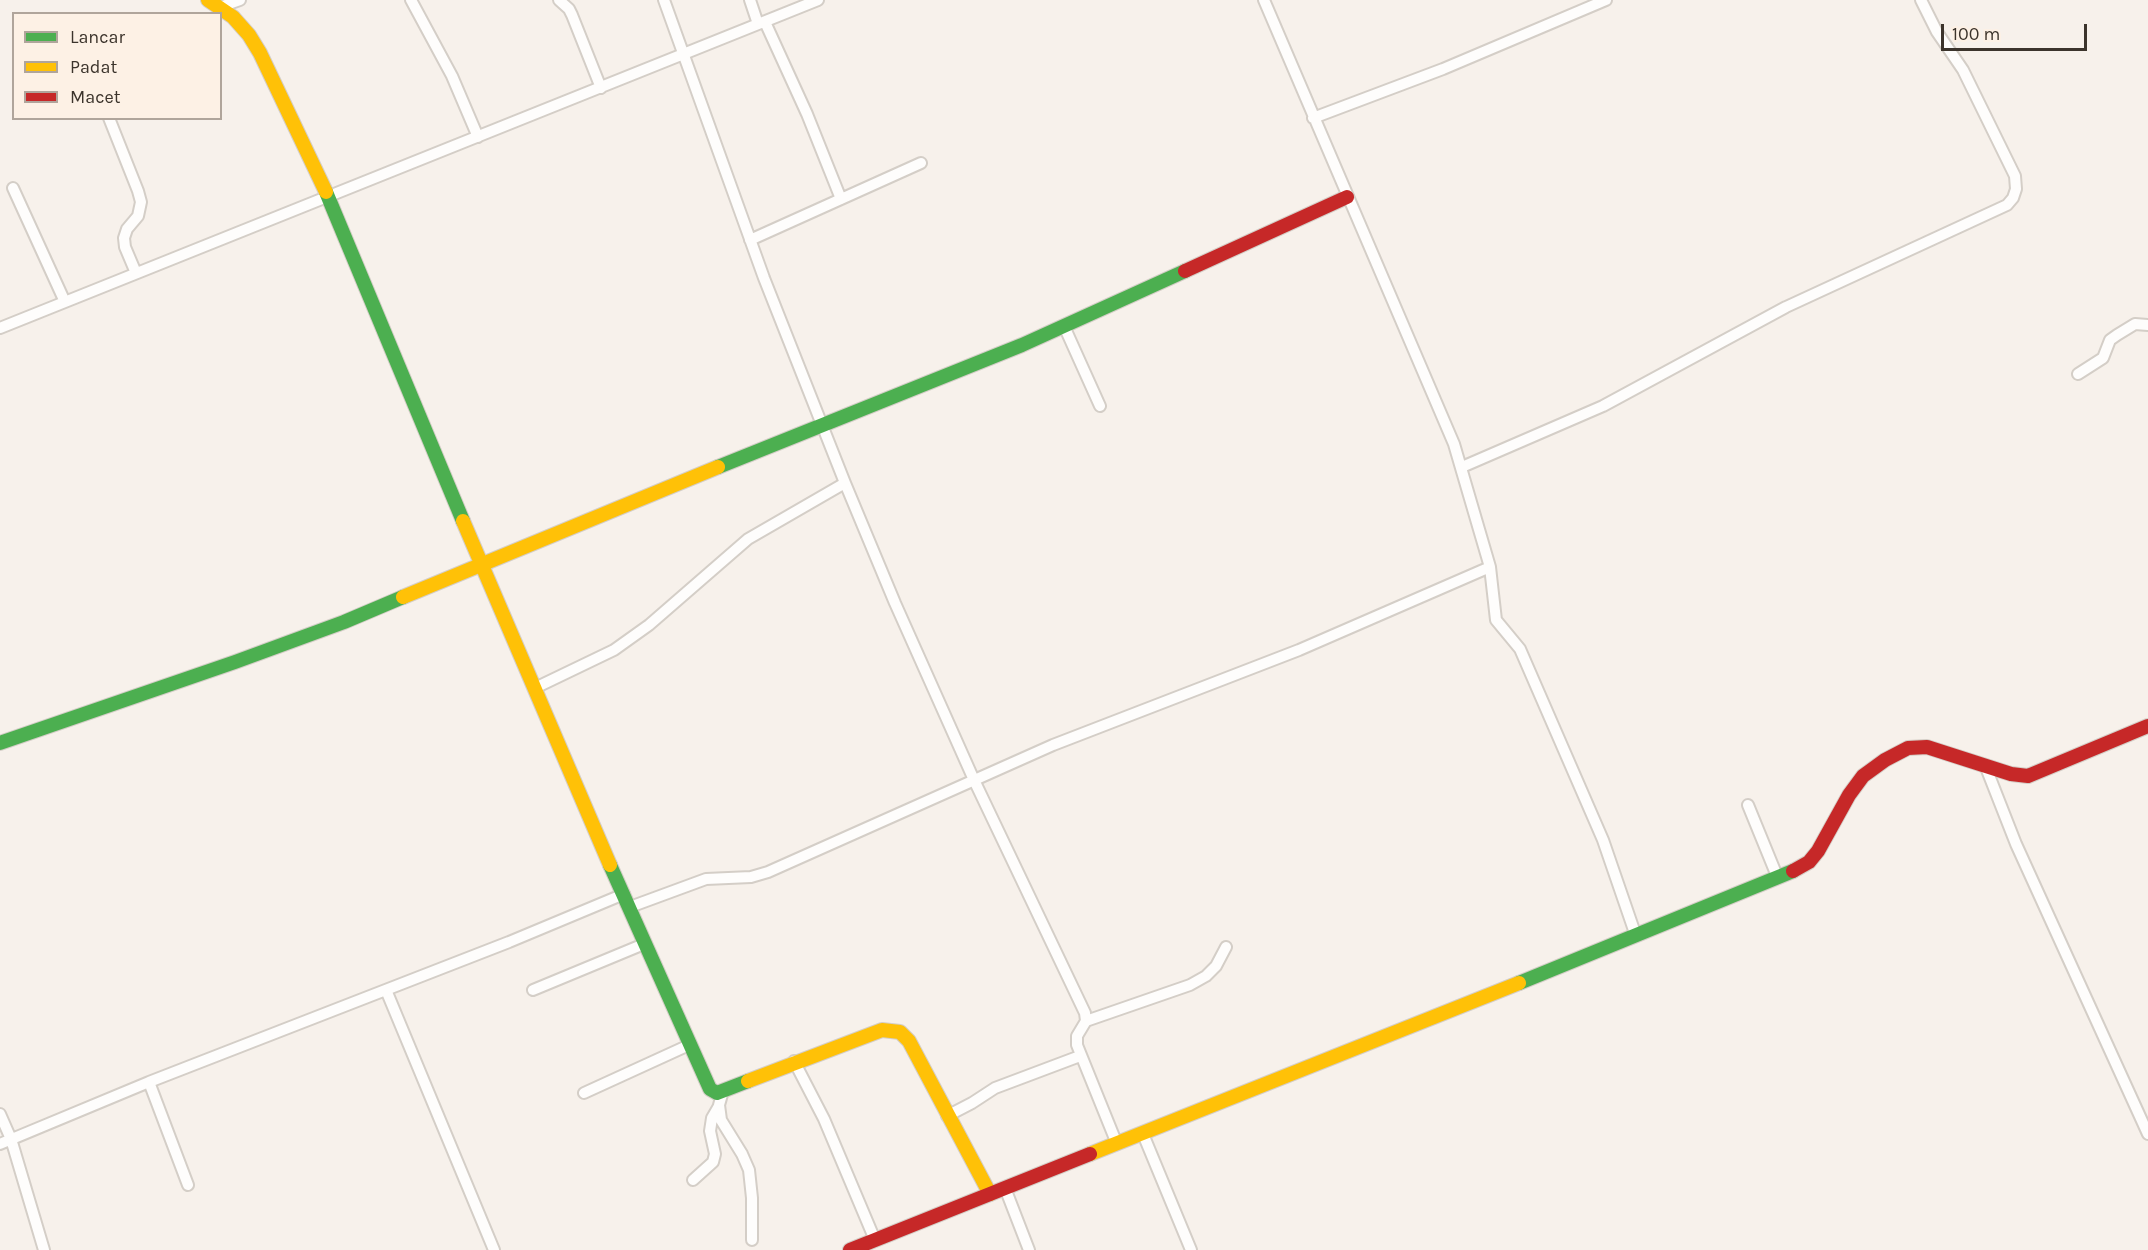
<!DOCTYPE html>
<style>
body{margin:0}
#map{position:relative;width:2148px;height:1250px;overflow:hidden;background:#f7f1eb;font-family:Karla,sans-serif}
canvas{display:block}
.legend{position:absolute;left:12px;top:12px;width:210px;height:108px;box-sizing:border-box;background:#fdf1e5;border:2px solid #b0a59b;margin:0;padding:8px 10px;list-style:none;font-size:18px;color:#3c342c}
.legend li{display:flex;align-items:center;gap:12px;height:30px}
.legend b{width:30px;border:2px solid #b0a59b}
.scale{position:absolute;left:1941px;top:24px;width:146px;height:27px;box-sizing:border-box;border:3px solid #3c342c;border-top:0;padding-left:8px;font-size:18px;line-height:21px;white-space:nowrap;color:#3c342c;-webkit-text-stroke:4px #fdf1e5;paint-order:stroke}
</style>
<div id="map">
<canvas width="2148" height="1250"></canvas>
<ul class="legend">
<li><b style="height:8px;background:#4caf50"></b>Lancar</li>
<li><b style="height:8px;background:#ffc107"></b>Padat</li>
<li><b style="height:8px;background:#c62828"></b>Macet</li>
</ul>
<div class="scale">100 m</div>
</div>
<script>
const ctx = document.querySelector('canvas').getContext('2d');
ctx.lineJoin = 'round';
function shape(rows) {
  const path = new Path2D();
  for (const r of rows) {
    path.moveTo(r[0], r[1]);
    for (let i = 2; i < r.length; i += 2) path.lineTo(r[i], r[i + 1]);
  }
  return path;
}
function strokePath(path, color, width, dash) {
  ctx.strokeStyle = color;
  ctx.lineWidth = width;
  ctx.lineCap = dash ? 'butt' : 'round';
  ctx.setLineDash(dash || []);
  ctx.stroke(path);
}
const street = shape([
 [411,0,452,76,478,137],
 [559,0,569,9,572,15,601,88],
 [664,0,764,278,845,483,895,603,974,780,1085,1013,1086,1021,1077,1036,1077,1045,1117,1144],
 [750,0,758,24],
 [1264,0,1454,444,1490,567,1496,620,1520,649,1603,840,1636,936],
 [220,7,240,0],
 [765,22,807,114,841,199],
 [109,118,138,191,141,202,138,216,127,229,124,238,125,247,136,273],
 [1313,118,1443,69,1606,0],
 [13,188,65,302],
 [750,240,921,163],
 [1064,326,1100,406],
 [0,328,818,0],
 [2078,374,2103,358,2110,340,2117,335,2135,324,2148,325],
 [1462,467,1603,406,1786,307,2007,205,2013,198,2016,189,2015,176,1963,70,1937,32,1921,0],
 [535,688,614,650,649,625,748,539,845,483],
 [1985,765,2016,844,2148,1134],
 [1748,805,1777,876],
 [630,907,706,879,751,877,768,872,1053,745,1299,650,1490,567],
 [386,990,494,1250],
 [533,990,644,944],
 [1086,1021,1190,985,1206,976,1216,966,1226,947],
 [794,1061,824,1119,875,1240],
 [149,1082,188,1185],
 [723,1091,719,1105,721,1120,742,1154,749,1170,752,1198,752,1240],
 [584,1093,689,1045],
 [0,1114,11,1139,44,1250],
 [947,1116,972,1103,995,1088,1080,1056],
 [1143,1134,1191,1250],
 [0,1144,149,1082,509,942,624,894],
 [693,1180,713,1162,715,1154,710,1131,712,1118,719,1106],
 [1005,1188,1029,1250]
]);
const fast = shape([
 [326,192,463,521],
 [718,467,1022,345,1185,271],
 [0,743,235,662,344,622,403,597],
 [610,865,710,1089,717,1093,748,1081],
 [1519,983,1793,871]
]);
const slow = shape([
 [208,0,233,17,249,35,260,53,326,192],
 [463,521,610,865],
 [403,597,718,467],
 [748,1081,882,1030,900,1032,909,1041,990,1194],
 [1090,1154,1519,983]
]);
const jam = shape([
 [1185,271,1347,197],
 [1793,871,1809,862,1818,851,1849,795,1863,776,1885,760,1908,748,1927,747,2011,774,2028,776,2148,726],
 [850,1250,1090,1154]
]);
strokePath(street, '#d4cec7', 14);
strokePath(fast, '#d4cec7', 16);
strokePath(slow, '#d4cec7', 16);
strokePath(jam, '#d4cec7', 16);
strokePath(street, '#fefdfc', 10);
strokePath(fast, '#4caf50', 14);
strokePath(slow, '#ffc107', 14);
strokePath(jam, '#c62828', 14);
</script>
